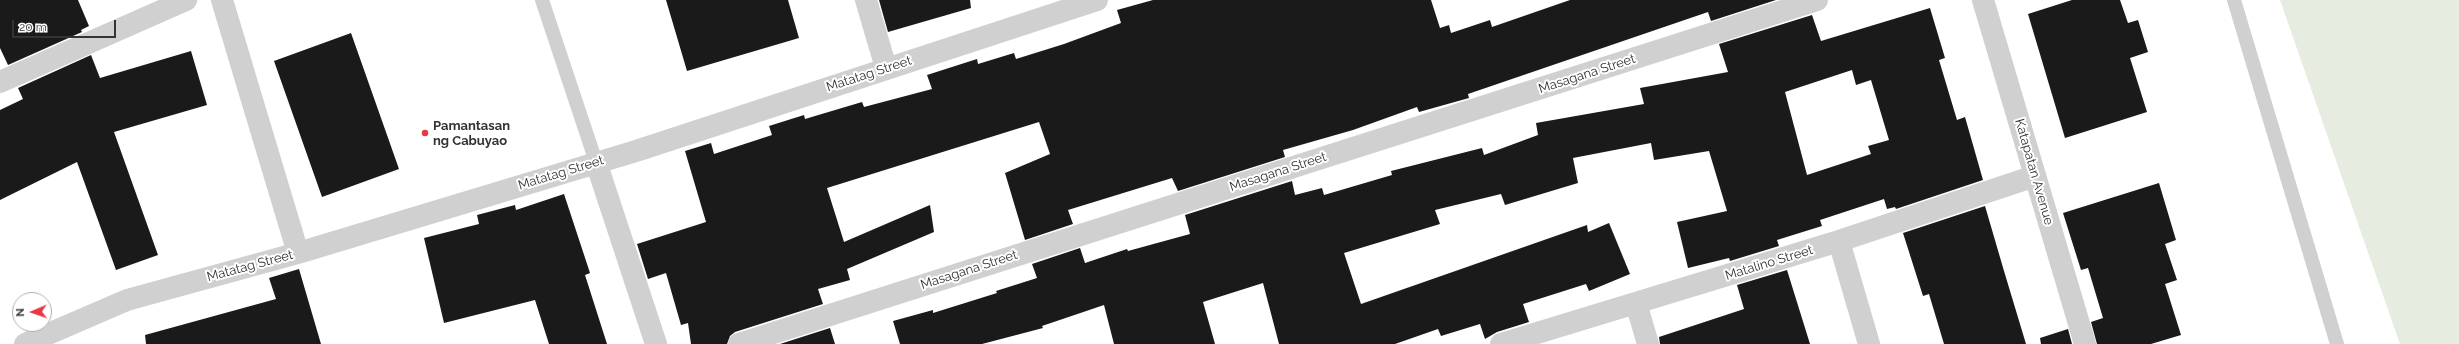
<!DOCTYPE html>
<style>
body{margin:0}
#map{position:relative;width:2459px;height:344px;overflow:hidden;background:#fff;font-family:Raleway,sans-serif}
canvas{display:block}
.north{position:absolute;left:12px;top:292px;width:40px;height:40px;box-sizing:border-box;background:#fff;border:1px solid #adadad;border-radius:50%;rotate:268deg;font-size:11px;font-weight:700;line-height:16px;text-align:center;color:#333}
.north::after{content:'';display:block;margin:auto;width:14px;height:18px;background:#e63946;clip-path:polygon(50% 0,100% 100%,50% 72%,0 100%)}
.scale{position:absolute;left:12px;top:20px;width:104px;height:18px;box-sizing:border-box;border:2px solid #333;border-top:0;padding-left:5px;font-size:12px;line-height:14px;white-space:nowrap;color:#333;-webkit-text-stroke:3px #fff;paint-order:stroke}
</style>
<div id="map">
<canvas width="2459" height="344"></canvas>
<div class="north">N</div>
<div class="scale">20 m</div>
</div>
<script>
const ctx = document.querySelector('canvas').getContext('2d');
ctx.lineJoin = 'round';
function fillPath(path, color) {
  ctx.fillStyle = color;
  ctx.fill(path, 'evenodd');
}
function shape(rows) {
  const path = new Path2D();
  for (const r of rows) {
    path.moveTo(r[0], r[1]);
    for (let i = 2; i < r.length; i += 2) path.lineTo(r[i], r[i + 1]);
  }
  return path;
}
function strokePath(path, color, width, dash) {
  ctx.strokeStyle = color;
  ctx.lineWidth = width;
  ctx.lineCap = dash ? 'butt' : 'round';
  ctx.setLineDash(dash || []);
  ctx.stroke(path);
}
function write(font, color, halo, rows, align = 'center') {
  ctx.font = font + ' Raleway,sans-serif';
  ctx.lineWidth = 4;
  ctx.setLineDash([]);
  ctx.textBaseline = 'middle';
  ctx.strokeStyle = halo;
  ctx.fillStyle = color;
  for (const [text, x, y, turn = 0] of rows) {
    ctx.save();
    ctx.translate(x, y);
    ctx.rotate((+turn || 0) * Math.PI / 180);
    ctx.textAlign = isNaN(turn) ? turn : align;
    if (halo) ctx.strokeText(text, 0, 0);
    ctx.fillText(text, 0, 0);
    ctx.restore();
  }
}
fillPath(shape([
 [2280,0,2459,0,2459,344,2400,344]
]), '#e6ecdf');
fillPath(shape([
 [0,0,78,0,89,26,81,30,82,32,8,65,0,48],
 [666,0,788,0,799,38,687,71],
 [879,0,970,0,971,8,888,32],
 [1153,0,1431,0,1440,28,1449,25,1451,33,1490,20,1492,27,1570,0,1776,0,1711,21,1708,12,1468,94,1469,98,1419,112,1417,107,1353,130,1283,150,1285,157,1178,191,1172,178,1068,210,1073,224,1025,240,1005,173,1050,154,1039,122,827,188,844,242,930,205,934,232,847,269,850,280,818,289,823,304,735,332,730,336,727,344,691,344,688,323,681,325,666,273,648,279,637,244,706,222,685,151,711,143,714,154,772,135,769,126,804,115,805,119,862,102,864,107,932,89,927,75,977,59,978,64,1014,53,1016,59,1064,44,1121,23,1117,10],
 [2072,0,2120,0,2128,23,2138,20,2148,52,2130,58,2147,112,2065,138,2028,14],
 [1930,8,1945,58,1939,60,1957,120,1965,117,1983,180,1896,209,1895,207,1887,209,1884,199,1820,220,1822,226,1777,240,1779,246,1730,261,1729,258,1688,268,1677,222,1727,211,1709,151,1654,160,1651,143,1573,158,1578,183,1505,205,1501,194,1435,210,1440,224,1344,253,1361,304,1587,225,1588,232,1609,223,1630,274,1589,291,1586,284,1523,304,1529,322,1497,332,1485,339,1480,324,1441,336,1438,329,1395,344,1279,344,1263,283,1203,302,1215,344,1114,344,1104,305,1042,326,1043,328,982,344,900,344,893,321,933,310,933,313,997,293,996,291,1037,278,1032,264,1080,248,1085,263,1127,249,1128,251,1190,234,1185,215,1292,181,1295,195,1322,188,1324,195,1392,175,1391,171,1482,148,1484,155,1538,135,1536,123,1644,104,1640,88,1728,72,1719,44,1812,15,1821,41],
 [1852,70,1856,85,1871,80,1889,140,1868,146,1871,154,1807,175,1785,92],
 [351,33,399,169,322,197,274,61],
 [191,51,207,105,114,132,158,255,116,270,77,162,0,200,0,110,23,99,18,88,91,55,100,78],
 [2159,183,2176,240,2165,244,2177,280,2165,284,2181,335,2151,344,2097,344,2091,322,2103,318,2088,268,2081,270,2063,213],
 [564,194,590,273,585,275,607,344,549,344,535,300,444,323,424,238,479,224,477,215,515,205,516,210],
 [1985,206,2004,271,2026,344,1944,344,1929,294,1923,296,1903,233],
 [299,269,321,344,146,344,145,335,276,299,269,278],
 [1787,270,1810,344,1660,344,1659,337,1744,309,1737,285],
 [830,328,835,344,780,344],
 [2068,329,2072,344,2041,344,2040,338]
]), '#1a1a1a');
strokePath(shape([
 [542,0,596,162],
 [2234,0,2337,344]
]), '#d0d0d0', 14);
strokePath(shape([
 [222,0,298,253],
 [866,0,886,68],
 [0,82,186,0],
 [596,162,656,344],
 [1839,241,1869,344],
 [1636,303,1648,344],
 [25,344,127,300,298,253,636,151,1097,0],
 [739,344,1817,0],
 [1501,344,1839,241,2035,176]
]), '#d0d0d0', 22);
strokePath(shape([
 [1983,0,2085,344]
]), '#d0d0d0', 22);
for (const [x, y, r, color] of [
 [425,133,4,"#e63946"]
]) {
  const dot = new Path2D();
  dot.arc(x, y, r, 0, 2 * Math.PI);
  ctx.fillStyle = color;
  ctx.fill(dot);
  strokePath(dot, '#fff', 1.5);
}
write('13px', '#333', '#fff', [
 ["Matatag Street",869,74,-18],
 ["Masagana Street",1587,74,-18],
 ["Masagana Street",1278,172,-18],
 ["Katapatan Avenue",2034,172,74],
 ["Matatag Street",561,173,-17],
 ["Matalino Street",1769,263,-17],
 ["Matatag Street",250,266,-15],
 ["Masagana Street",969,270,-18]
]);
write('bold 13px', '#333', '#fff', [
 ["Pamantasan",433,126],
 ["ng Cabuyao",433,141]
], 'left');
</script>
